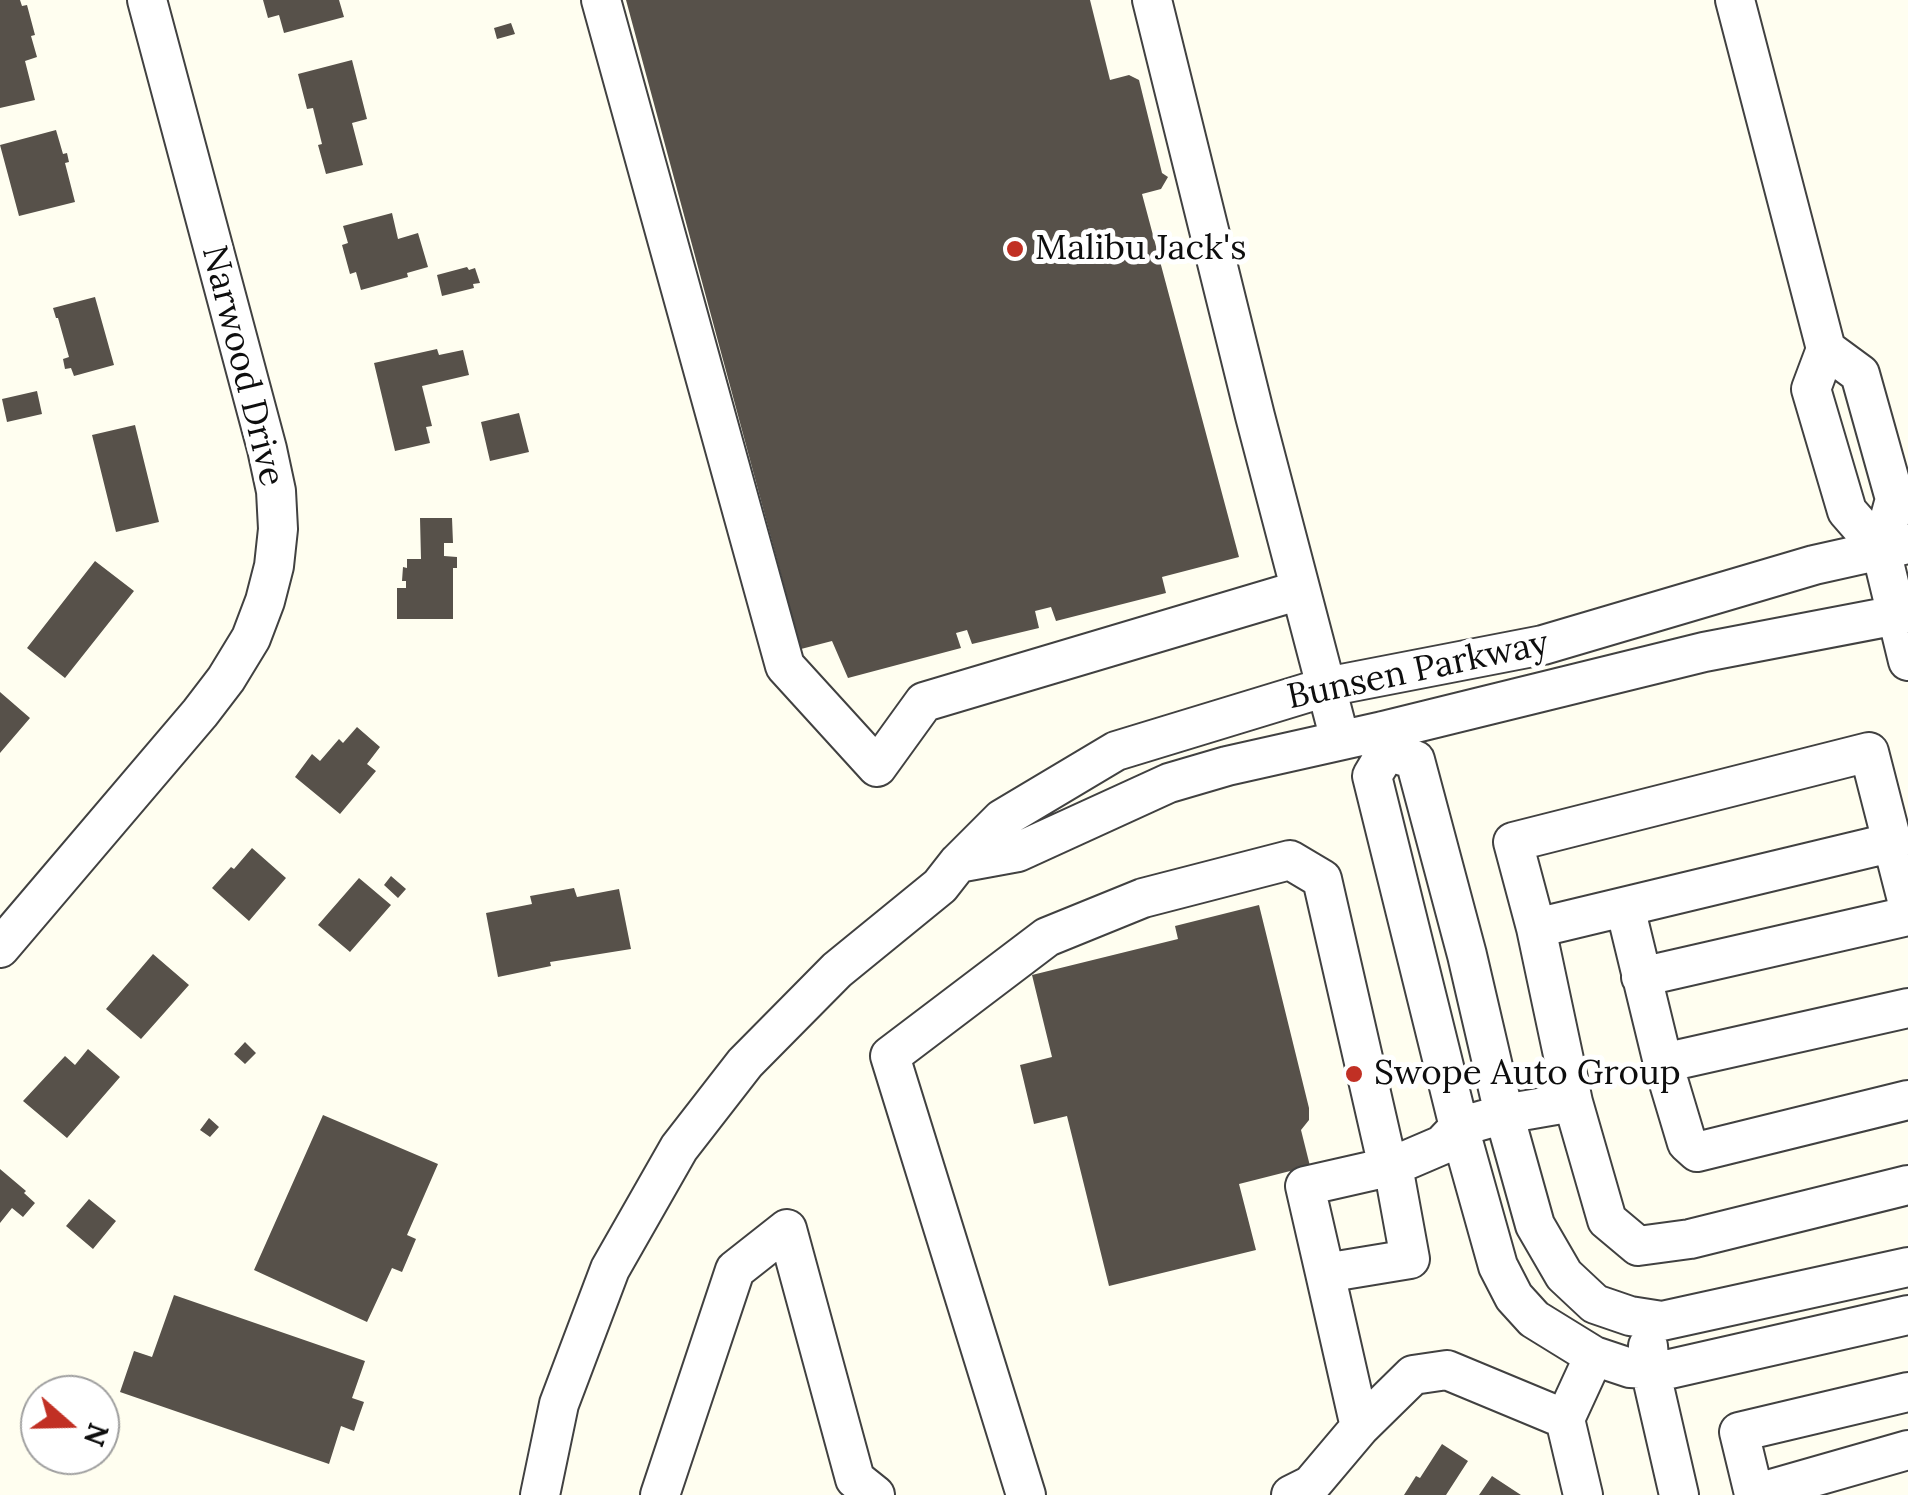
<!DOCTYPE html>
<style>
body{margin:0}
#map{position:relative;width:1908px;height:1495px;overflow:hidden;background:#fffef0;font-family:Lora,serif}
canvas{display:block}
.north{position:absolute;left:20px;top:1375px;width:100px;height:100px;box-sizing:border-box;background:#fff;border:2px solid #9f9f9f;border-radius:50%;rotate:110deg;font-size:28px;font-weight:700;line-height:40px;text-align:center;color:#0e0e0e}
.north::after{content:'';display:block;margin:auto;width:35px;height:45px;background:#c13024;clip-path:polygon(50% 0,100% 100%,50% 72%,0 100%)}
</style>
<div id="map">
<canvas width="1908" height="1495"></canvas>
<div class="north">N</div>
</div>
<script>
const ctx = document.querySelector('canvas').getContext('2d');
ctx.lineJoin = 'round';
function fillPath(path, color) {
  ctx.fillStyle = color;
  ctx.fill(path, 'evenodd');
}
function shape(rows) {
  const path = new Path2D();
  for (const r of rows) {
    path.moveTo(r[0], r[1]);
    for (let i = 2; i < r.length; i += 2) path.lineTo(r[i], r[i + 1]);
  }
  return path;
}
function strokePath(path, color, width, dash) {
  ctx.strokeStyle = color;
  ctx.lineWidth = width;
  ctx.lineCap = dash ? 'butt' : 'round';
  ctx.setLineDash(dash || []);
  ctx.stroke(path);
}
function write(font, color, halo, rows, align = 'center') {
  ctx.font = font + ' Lora,serif';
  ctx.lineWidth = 10;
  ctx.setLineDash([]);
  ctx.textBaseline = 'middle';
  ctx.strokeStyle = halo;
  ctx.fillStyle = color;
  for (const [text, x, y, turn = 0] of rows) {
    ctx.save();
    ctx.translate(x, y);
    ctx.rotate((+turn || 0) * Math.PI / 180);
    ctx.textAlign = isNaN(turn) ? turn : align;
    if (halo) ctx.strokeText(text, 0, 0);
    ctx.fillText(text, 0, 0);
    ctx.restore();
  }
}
fillPath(shape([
 [0,0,20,0,22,6,27,5,35,35,31,36,37,57,25,61,35,100,0,108],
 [263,0,339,0,344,17,284,33,279,15,268,18],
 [626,0,1090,0,1110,80,1129,75,1139,80,1162,173,1168,177,1161,189,1142,194,1239,557,1162,577,1166,593,1056,621,1051,607,1035,611,1039,628,972,644,967,630,956,633,961,648,848,678,832,641,801,649],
 [511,23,515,34,497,39,494,28],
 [352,60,367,119,352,123,363,165,326,174,318,145,322,144,313,108,307,109,298,74],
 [56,130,63,154,67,153,69,162,65,163,75,202,19,216,0,145],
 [392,213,398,239,418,233,428,267,407,273,408,277,361,290,356,272,350,274,342,245,348,243,343,226],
 [467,267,469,270,475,268,480,283,473,284,474,288,442,296,437,275],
 [95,297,114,365,74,376,71,368,65,369,63,359,69,357,58,318,56,318,53,308],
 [437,349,439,355,463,350,469,375,422,386,432,426,426,427,430,443,395,451,374,363],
 [37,391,42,414,7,422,2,399],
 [519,413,529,452,490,461,481,422],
 [135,425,159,522,116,532,92,435],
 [420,518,452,518,453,543,444,543,444,556,457,557,457,568,453,568,453,619,397,619,397,588,406,588,406,581,402,581,403,567,407,568,407,559,421,559],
 [95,561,134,591,65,678,27,648],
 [0,692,30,718,0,753],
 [357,727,380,747,367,764,376,771,340,814,295,777,312,754,320,761,339,739,343,743],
 [252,848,286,878,249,921,212,888,231,867,234,869],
 [391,876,406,889,398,898,384,885],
 [359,878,391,905,350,952,318,925],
 [574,888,577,897,619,889,631,949,550,962,551,966,498,977,486,913,532,904,530,896],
 [1259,905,1309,1108,1309,1120,1301,1130,1310,1166,1239,1184,1256,1250,1109,1286,1067,1116,1034,1124,1020,1065,1052,1057,1032,975,1178,939,1175,926],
 [153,954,189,985,141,1039,106,1009],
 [245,1042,256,1053,245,1064,234,1054],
 [88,1049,120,1077,67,1138,23,1101,65,1056,75,1065],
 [323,1115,438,1164,407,1235,416,1239,402,1272,392,1268,367,1322,254,1270],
 [209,1118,219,1127,210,1137,200,1130],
 [0,1169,26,1191,24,1193,35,1203,23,1217,12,1208,0,1223],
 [89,1199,116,1221,93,1249,66,1226],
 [174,1295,365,1361,352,1398,364,1402,358,1419,354,1431,341,1426,329,1464,120,1392,134,1351,152,1357],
 [1442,1444,1468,1461,1446,1495,1404,1495,1416,1476,1420,1478],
 [1492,1476,1521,1495,1479,1495]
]), '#57514a');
const minor = shape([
 [601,0,785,666,877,767,924,702,1300,590],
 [1152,0,1255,416,1340,740],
 [1735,0,1826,349,1811,389,1847,511,1881,550],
 [1826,349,1860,374,1895,499,1881,550,1908,661],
 [1383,731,1387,751,1372,776,1459,1127,1498,1266,1514,1297,1534,1319,1594,1356,1630,1368,1650,1369,1670,1369,1908,1315],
 [1387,751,1415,760,1467,955,1504,1114,1535,1225,1564,1275,1595,1304,1630,1316,1662,1321,1908,1267],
 [1894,842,1536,928,1573,1102,1607,1220,1638,1246,1690,1239,1908,1185],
 [958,863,1018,852,1169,783,1227,766,1383,731,1704,652,1908,613],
 [1625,907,1663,1063,1687,1143,1697,1152,1908,1100],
 [1536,928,1513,842,1869,752,1908,904],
 [0,948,200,713,226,679,251,638,265,601,274,566,278,529,276,491,267,449,147,0],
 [1641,977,1908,916],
 [1663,1063,1908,1008],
 [1325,1273,1410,1259,1393,1166,1305,1186,1325,1273,1360,1427],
 [1648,1346,1650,1369,1679,1495],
 [1908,1392,1739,1432,1754,1494,1908,1450],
 [1565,1419,1583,1495],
 [540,1495,559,1404,610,1269,679,1148,745,1063,837,970,940,886,958,863,1002,819,1116,751,1326,687,1543,645,1814,565,1908,544],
 [660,1495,735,1270,787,1229,855,1479,875,1495],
 [1026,1495,890,1056,1047,937,1143,898,1290,860,1322,879,1385,1154,1393,1166,1442,1145,1459,1127,1504,1114,1573,1102],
 [1291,1495,1311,1485,1360,1427,1413,1375,1447,1370,1565,1419,1594,1356]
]);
strokePath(minor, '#414141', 42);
strokePath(minor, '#fff', 38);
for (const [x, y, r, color] of [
 [1015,249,10,"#c13024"],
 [1354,1074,10,"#c13024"]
]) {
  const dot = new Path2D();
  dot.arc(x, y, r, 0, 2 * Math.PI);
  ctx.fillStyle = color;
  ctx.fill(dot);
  strokePath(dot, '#fff', 4);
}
write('35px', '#0e0e0e', '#fff', [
 ["Malibu Jack's",1035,249],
 ["Swope Auto Group",1374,1074]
], 'left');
write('35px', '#0e0e0e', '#fff', [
 ["Narwood Drive",242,366,76],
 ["Bunsen Parkway",1418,671,-12]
]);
</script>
